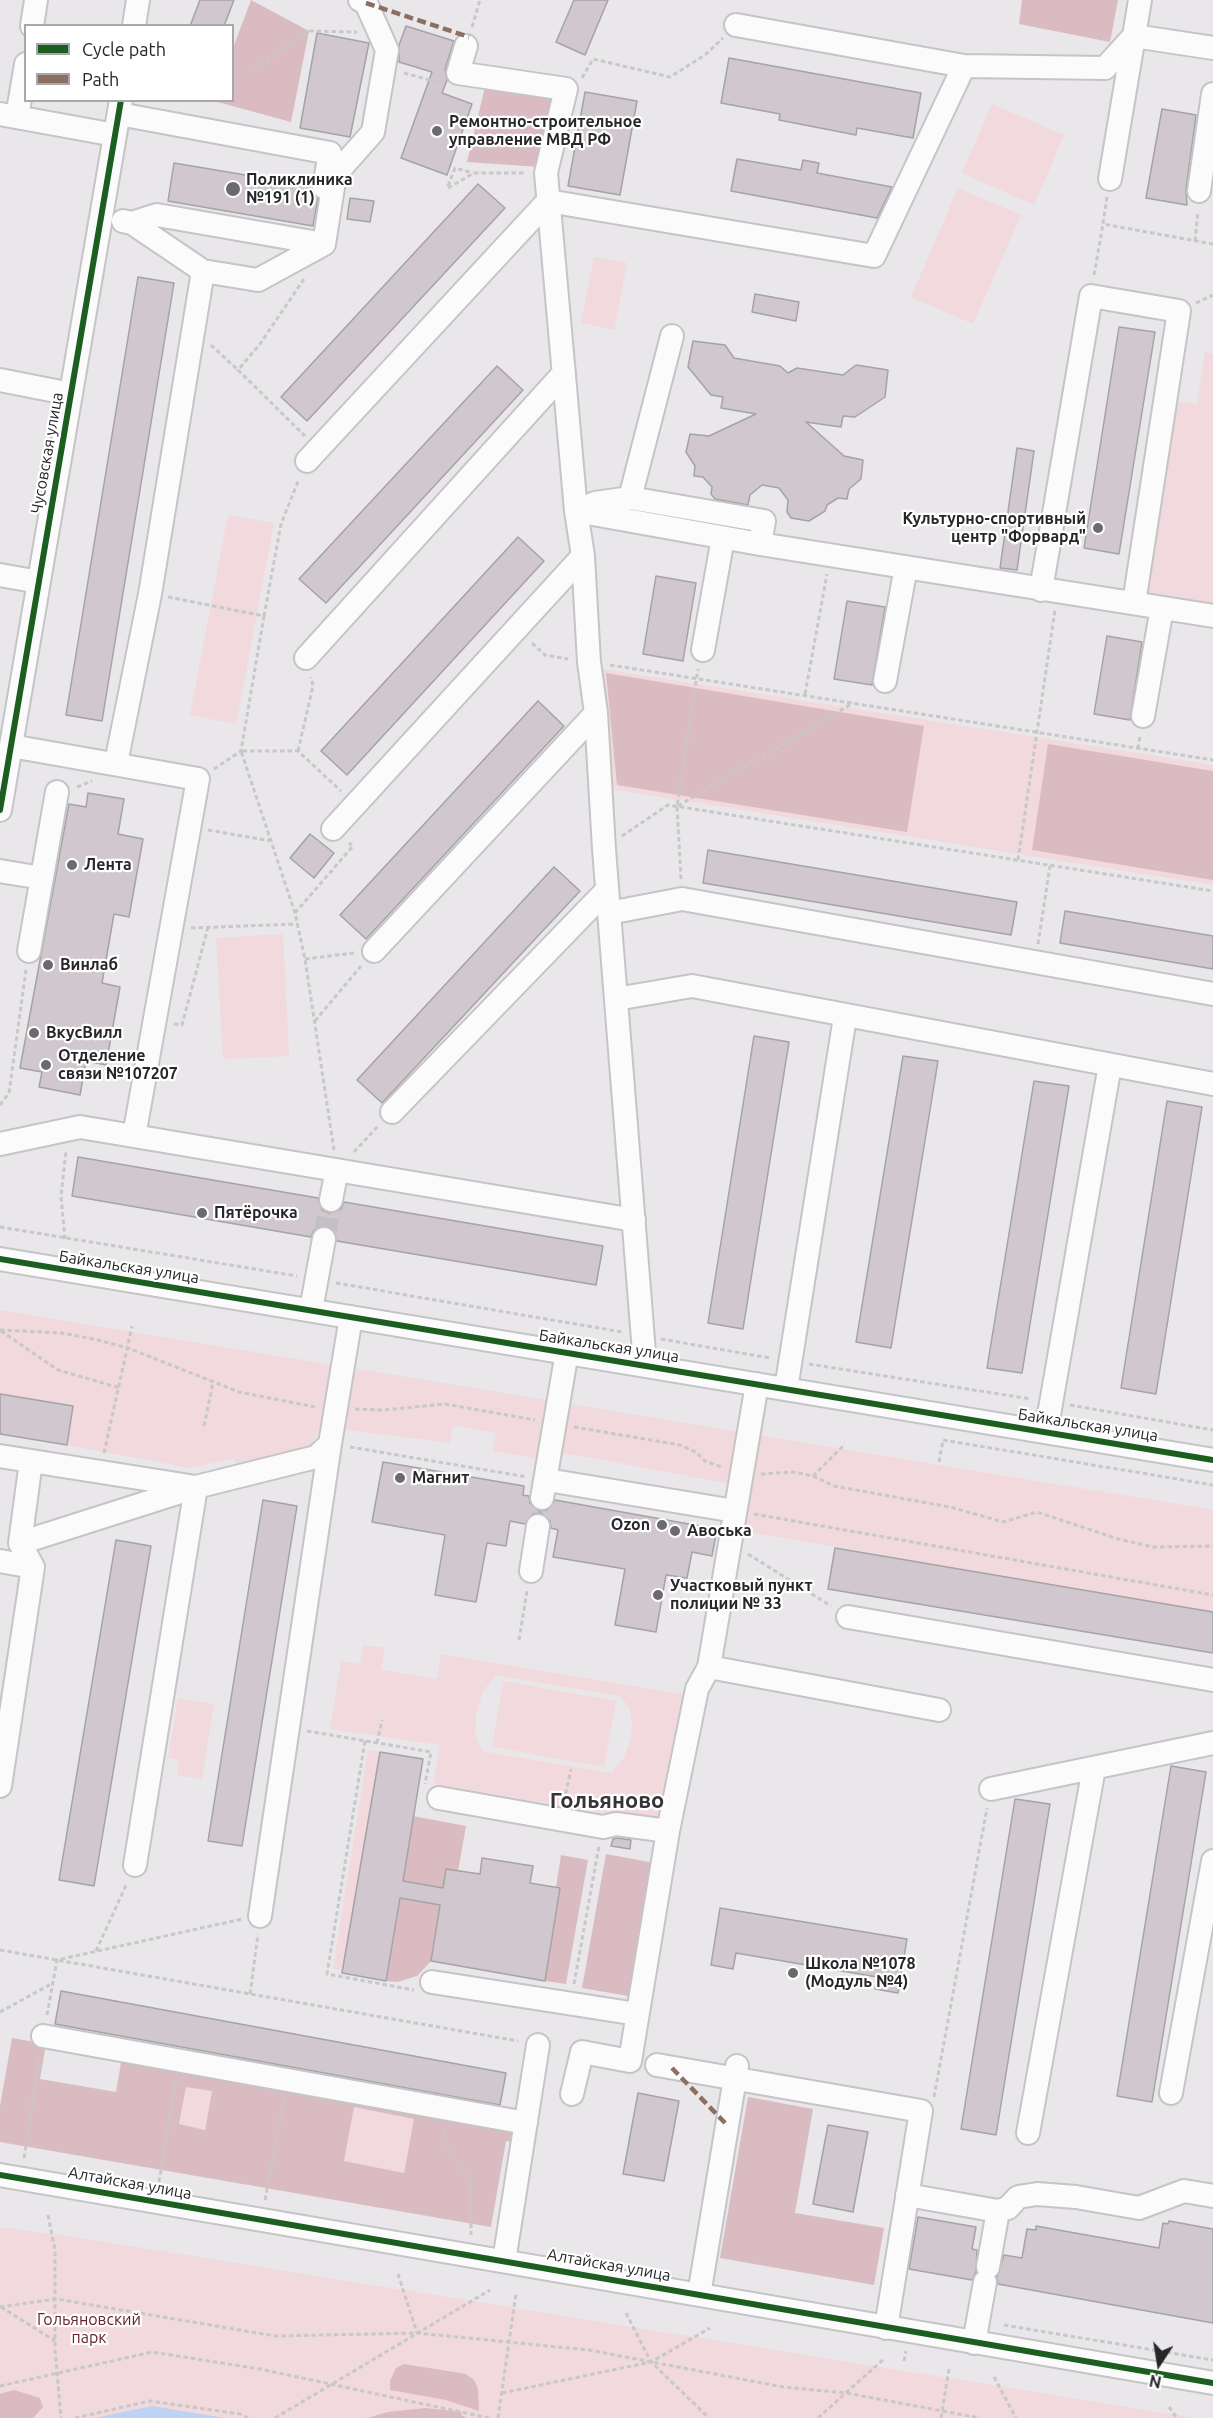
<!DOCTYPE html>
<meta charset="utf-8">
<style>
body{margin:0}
#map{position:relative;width:1213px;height:2418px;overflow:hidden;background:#e9e7ea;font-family:Ubuntu,sans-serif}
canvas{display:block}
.legend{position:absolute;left:24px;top:24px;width:210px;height:78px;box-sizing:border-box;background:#fff;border:2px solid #a9a8a9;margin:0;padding:8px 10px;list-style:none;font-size:18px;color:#272628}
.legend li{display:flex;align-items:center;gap:12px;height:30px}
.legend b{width:30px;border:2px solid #a9a8a9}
.north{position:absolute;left:1129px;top:2334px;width:60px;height:60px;-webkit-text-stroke:4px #fff;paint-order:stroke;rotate:192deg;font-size:16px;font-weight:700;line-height:24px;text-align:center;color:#272628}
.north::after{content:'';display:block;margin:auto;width:21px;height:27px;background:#272628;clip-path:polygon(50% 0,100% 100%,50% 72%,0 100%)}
</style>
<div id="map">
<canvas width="1213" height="2418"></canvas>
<ul class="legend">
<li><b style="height:8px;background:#1b5e20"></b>Cycle path</li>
<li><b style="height:8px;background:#8d6e63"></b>Path</li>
</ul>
<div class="north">N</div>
</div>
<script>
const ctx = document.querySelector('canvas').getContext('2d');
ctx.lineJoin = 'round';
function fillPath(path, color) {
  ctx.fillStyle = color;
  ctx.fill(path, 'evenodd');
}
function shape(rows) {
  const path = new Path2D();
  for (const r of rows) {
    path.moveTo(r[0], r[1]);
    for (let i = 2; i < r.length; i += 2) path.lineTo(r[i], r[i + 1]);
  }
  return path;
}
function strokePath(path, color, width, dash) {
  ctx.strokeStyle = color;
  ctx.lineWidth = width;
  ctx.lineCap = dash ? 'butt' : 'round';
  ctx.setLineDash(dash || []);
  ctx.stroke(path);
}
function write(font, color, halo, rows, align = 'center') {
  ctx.font = font + ' Ubuntu,sans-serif';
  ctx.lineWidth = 4.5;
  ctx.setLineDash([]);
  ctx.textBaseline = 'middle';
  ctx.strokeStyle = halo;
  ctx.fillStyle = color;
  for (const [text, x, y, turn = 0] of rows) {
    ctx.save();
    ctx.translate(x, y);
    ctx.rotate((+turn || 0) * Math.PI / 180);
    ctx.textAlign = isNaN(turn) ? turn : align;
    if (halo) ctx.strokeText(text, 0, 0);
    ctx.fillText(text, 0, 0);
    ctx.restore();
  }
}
fillPath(shape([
 [992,104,1064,135,1034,205,962,173],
 [958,188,1021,215,973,324,911,297],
 [594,257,627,263,614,330,581,323],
 [1205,352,1213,354,1213,607,1146,596,1175,401,1197,404],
 [228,515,274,523,236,724,190,715],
 [596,668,1213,765,1213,885,611,789],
 [283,934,289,1056,223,1059,216,938],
 [0,1310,1213,1510,1213,1612,742,1531,748,1487,570,1454,540,1459,493,1451,496,1433,453,1425,450,1443,322,1427,310,1446,239,1466,232,1459,189,1468,67,1445,73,1406,0,1394],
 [363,1645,385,1648,381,1670,437,1679,441,1654,688,1695,665,1817,652,1821,433,1784,440,1745,330,1729,341,1661,360,1664],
 [496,1675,620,1696,629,1707,632,1723,631,1738,624,1758,611,1773,482,1751,475,1735,476,1715,483,1691],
 [503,1681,616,1701,604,1767,492,1747],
 [178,1698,214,1704,202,1779,177,1775,179,1759,168,1758],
 [368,1750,380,1752,343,1971,333,1969],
 [186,2086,212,2091,205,2130,179,2125],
 [354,2107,414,2119,404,2173,344,2161],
 [0,2227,75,2237,1196,2418,0,2418]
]), '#f1d9dd');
fillPath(shape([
 [251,0,309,31,291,122,214,101,232,100,233,48],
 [1022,0,1118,0,1110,42,1019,24],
 [486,83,557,93,540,167,467,162],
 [606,673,924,726,907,832,617,785],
 [1048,744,1213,771,1213,880,1032,850],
 [413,1816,466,1826,458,1871,446,1869,443,1888,403,1881],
 [606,1854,655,1863,634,1997,582,1988],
 [561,1855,588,1860,566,1984,545,1981,560,1888,556,1887],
 [400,1898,440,1905,431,1961,417,1976,397,1982,386,1981],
 [12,2038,46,2044,40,2079,116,2092,122,2057,521,2126,518,2143,506,2141,491,2227,0,2142,0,2106],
 [186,2087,212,2091,205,2130,179,2124],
 [354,2107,414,2119,404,2173,344,2161],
 [748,2097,813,2109,795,2213,884,2228,874,2285,720,2258],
 [404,2364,466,2374,474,2380,478,2389,479,2411,446,2400,390,2390,390,2381,396,2368],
 [14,2390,40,2398,43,2407,33,2418,0,2418,0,2394],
 [425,2408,462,2412,461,2415,467,2418,367,2418,388,2412]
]), '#dabbc1');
fillPath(shape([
 [152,2406,225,2418,94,2418]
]), '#bed3f1');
const building = shape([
 [200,0,234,0,224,26,190,26,200,0],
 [574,0,608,0,585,55,556,42,574,0],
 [406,26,454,41,445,69,447,80,442,93,472,104,447,175,401,158,432,72,399,62,399,45,406,26],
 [317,33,369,43,350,137,300,128,317,33],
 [729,58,921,93,913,138,857,128,856,135,779,120,780,114,721,103,729,58],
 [585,92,637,101,620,195,568,186,585,92],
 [1162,109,1196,115,1186,189,1187,205,1146,198,1162,109],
 [737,159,801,170,803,160,819,163,817,173,892,187,877,218,731,191,737,159],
 [174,163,311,186,312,192,318,198,313,226,168,201,174,163],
 [478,184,505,208,307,421,281,397,478,184],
 [350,198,374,201,370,222,347,219,350,198],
 [138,277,174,283,102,721,66,715,138,277],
 [755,294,799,302,796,321,752,312,755,294],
 [1119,327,1155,332,1119,554,1084,548,1119,327],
 [693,341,725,345,734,358,780,366,788,373,797,368,843,375,856,365,888,370,885,397,855,417,843,416,841,427,806,422,844,456,863,460,861,479,849,489,847,499,838,498,827,505,825,511,809,521,791,518,787,512,788,500,779,488,762,485,750,495,748,505,715,499,711,494,712,487,703,477,694,476,695,466,686,452,690,434,709,436,756,414,721,408,723,397,711,395,688,367,693,341],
 [497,366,523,390,326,603,299,579,497,366],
 [1017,448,1034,451,1017,570,1000,568,1017,448],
 [518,537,544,561,347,775,321,751,518,537],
 [656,576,696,583,683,661,643,654,656,576],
 [847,601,885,607,872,685,834,679,847,601],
 [1107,636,1142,642,1130,720,1094,714,1107,636],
 [538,701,564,726,366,939,340,915,538,701],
 [88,793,124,799,118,834,143,839,129,917,114,914,102,983,120,987,106,1065,86,1061,80,1095,39,1087,42,1072,20,1068,69,804,86,807,88,793],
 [310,834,334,853,314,878,290,858,310,834],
 [708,850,1017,902,1011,935,703,883,708,850],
 [554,867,580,891,382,1103,357,1080,554,867],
 [1065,911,1213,936,1213,969,1060,943,1065,911],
 [754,1036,789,1042,743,1329,708,1323,754,1036],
 [903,1056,938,1061,891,1348,856,1342,903,1056],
 [1034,1081,1069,1086,1022,1373,987,1368,1034,1081],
 [1167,1101,1202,1107,1156,1394,1121,1388,1167,1101],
 [78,1157,318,1198,322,1210,329,1213,341,1209,344,1202,603,1246,596,1285,337,1241,333,1229,326,1226,314,1230,311,1237,72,1196,78,1157],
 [0,1394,73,1406,67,1445,0,1434,0,1394],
 [383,1462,524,1486,523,1495,529,1496,530,1503,539,1511,547,1510,555,1500,717,1529,712,1556,692,1552,687,1578,666,1575,656,1632,615,1625,625,1569,553,1557,558,1530,551,1528,550,1521,541,1513,533,1514,525,1524,510,1521,506,1546,487,1543,476,1602,435,1595,445,1535,372,1522,383,1462],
 [263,1500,297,1506,242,1846,208,1841,263,1500],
 [116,1540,151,1546,94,1886,59,1880,116,1540],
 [835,1548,1213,1612,1213,1653,828,1589,835,1548],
 [380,1752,423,1759,403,1881,443,1888,446,1869,480,1874,482,1858,533,1866,530,1883,560,1888,545,1981,431,1961,440,1905,400,1898,386,1981,342,1973,380,1752],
 [1171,1766,1206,1772,1152,2102,1117,2096,1171,1766],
 [1015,1799,1050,1804,996,2135,961,2129,1015,1799],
 [617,1838,631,1840,630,1849,611,1846,613,1839,617,1838],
 [720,1908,907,1939,898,1993,875,1989,877,1977,736,1953,733,1969,711,1965,720,1908],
 [61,1991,506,2073,500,2105,55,2024,61,1991],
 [638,2093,679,2101,664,2181,623,2174,638,2093],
 [828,2125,868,2132,853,2212,813,2204,828,2125],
 [918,2217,976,2227,972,2249,977,2250,976,2272,972,2280,909,2269,918,2217],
 [1169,2221,1213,2229,1213,2323,998,2284,997,2277,1004,2255,1022,2258,1027,2229,1036,2230,1036,2226,1159,2248,1163,2223,1168,2224,1169,2221]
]);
fillPath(building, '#d1c7ce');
strokePath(building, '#a4a3a5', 1.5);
strokePath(shape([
 [324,1239,331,1200]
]), '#c2c0c3', 22, [22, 11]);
const minor = shape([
 [1140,0,1134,36,1213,48],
 [736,25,964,66,1105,68,1134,36],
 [32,26,36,0],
 [134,26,138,0],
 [466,46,458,73,566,89,546,173,576,511,583,556,589,662,596,713,604,849,645,1365],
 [0,114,115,135],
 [119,114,330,153,324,187],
 [17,117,26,64],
 [1110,179,1134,36],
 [1199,191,1213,94],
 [548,201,874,256,964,66],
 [123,221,132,223,203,271,258,280,324,244],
 [132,223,157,215,324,244,335,175,373,132,387,50,366,3,360,0],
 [0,380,71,394],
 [307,461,548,201],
 [630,498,764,521,760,544],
 [581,509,595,503,630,498,672,336],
 [576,511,760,544,1213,616],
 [0,575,39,582],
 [1041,590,1091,296,1179,311,1134,603],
 [703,650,723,538],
 [306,658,564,373],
 [885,681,906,567],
 [1143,716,1162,608],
 [11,746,198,779,134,1136],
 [116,763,150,594,203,271],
 [0,810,121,100],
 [333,829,583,556],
 [0,871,42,878],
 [609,913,682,899,1213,994],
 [29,951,57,792],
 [374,951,596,713],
 [616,999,692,986,1213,1084],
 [392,1112,607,890],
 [0,1144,80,1127,634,1220],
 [331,1200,337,1170],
 [0,1259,1213,1460],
 [311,1310,324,1239],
 [786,1389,845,1017],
 [1046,1432,1110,1065],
 [0,1456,196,1487,135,1865],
 [547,1480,735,1511],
 [542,1498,567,1352],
 [20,1543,31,1461],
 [0,1561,33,1567],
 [531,1571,538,1526],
 [848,1617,1213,1680],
 [709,1667,939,1710],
 [0,1786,33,1567,20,1543,196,1487,316,1457,330,1444,351,1317],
 [991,1789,1213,1743],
 [439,1798,603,1827,616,1824,668,1831],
 [260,1916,330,1444],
 [432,1982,637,2014],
 [43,2036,526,2123],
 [657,2065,921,2111,886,2328],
 [1171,2093,1213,1861],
 [572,2094,582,2052,630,2061,668,1831,697,1689,709,1667,757,1384],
 [1028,2133,1094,1768],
 [0,2175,1213,2383],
 [907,2195,998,2211,1008,2208,1018,2197,1037,2194,1076,2197,1139,2208,1184,2191,1213,2196],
 [504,2261,538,2045],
 [988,2267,998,2211],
 [699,2295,737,2066],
 [974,2343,985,2282]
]);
strokePath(minor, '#c5c4c6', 26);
strokePath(shape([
 [472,27,480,0],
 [254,70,309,31,357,32],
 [404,73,441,83],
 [582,78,593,59,670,77,705,55,723,38],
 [448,186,455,168,473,173],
 [448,188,474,173,526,173],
 [1107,197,1103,224,1213,244],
 [1195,241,1198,211],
 [1094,275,1103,224],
 [304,279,260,344,238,370,305,436],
 [1196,303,1213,295],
 [211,345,238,370],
 [168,597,264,616,281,524,299,479],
 [532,643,545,655,568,659],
 [610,665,1213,760],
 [805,694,827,574],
 [1138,749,1140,736],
 [298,751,313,686,311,677],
 [214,769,241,751,264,616],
 [77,787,92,781],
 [678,806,853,703],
 [208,830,271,841],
 [622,836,668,805,1213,891],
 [1018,860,1055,610],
 [681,879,677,806,698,669],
 [295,913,353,846,349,843],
 [191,928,297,924],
 [1038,944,1050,866],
 [305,959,354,953],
 [315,1021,361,966],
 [174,1024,182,1025,208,927],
 [0,1105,9,1093,26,970],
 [334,1150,305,959,295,913,241,751,298,751,341,791],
 [354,1152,378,1126],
 [0,1227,297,1276],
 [65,1239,61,1196,66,1151],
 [336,1283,622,1332],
 [0,1330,62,1333,98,1340,128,1348,239,1392,315,1407],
 [1,1331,58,1370,120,1388],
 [661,1339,770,1358],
 [809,1364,1031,1399],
 [1070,1405,1213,1430],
 [355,1409,383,1410,445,1404,535,1420],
 [204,1426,213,1383],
 [574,1427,680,1445,696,1452,705,1461,722,1467],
 [350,1447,527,1477],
 [104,1453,132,1326],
 [939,1462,943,1440,1213,1485],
 [761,1474,794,1472,813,1476,834,1486,950,1507,1003,1522,1037,1512,1118,1539,1153,1547,1213,1546],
 [813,1476,845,1444],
 [754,1514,1213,1595],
 [748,1554,831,1606],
 [519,1640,527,1591],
 [307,1731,431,1752,425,1784],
 [365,1741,327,1974,414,1990],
 [377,1743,382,1720],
 [564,1801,571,1769],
 [0,1950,518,2041],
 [96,1951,127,1883],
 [574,1984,599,1846],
 [250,1994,258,1934],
 [0,2012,53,1983],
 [47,2015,57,1960,242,1919],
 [934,2097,987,1808],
 [444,2128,442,2140,471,2181,471,2235],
 [24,2158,40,2054],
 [159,2182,176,2080],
 [265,2200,284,2099],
 [48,2215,55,2250,55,2349,61,2418],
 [398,2274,417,2333],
 [0,2307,56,2299,276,2336,417,2333,589,2350,783,2387,846,2393,980,2418],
 [1,2307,55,2341],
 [626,2313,651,2362,709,2418],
 [1004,2325,1213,2360],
 [904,2361,906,2351],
 [994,2377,1016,2418],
 [0,2386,152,2352,260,2369,489,2418],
 [502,2393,651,2362,710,2328],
 [1169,2407,1177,2418],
 [75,2418,150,2401,240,2414,248,2418],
 [275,2418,490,2290],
 [498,2418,516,2294],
 [818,2418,885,2358],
 [941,2418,949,2369]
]), '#c8c8c8', 3, [4.5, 3]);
strokePath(minor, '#fcfbfc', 22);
strokePath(shape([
 [366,3,469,37],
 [672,2068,727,2125]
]), '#8d6e63', 4.5, [9, 4.5]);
strokePath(shape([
 [0,810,121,100],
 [0,1259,1213,1460],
 [0,2175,1213,2383]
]), '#1b5e20', 6);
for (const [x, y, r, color] of [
 [437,131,6,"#6b6a6c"],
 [233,189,8,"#6b6a6c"],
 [1098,528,6,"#6b6a6c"],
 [72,865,6,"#6b6a6c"],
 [48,965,6,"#6b6a6c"],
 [34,1033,6,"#6b6a6c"],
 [46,1065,6,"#6b6a6c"],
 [202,1213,6,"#6b6a6c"],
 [400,1478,6,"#6b6a6c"],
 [662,1525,6,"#6b6a6c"],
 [675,1531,6,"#6b6a6c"],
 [658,1595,6,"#6b6a6c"],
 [793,1973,6,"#6b6a6c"]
]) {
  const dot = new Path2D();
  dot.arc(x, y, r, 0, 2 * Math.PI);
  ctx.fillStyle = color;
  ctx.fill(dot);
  strokePath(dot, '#fff', 2);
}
write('bold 16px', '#272628', '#fff', [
 ["Ремонтно-строительное",449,122],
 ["управление МВД РФ",449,140],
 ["Поликлиника",246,180],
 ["№191 (1)",246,198],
 ["Культурно-спортивный",1086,519,"right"],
 ["центр \"Форвард\"",1086,537,"right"],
 ["Лента",84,865],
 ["Винлаб",60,965],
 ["ВкусВилл",46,1033],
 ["Отделение",58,1056],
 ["связи №107207",58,1074],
 ["Пятёрочка",214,1213],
 ["Магнит",412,1478],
 ["Ozon",650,1525,"right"],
 ["Авоська",687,1531],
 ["Участковый пункт",670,1586],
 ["полиции № 33",670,1604],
 ["Школа №1078",805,1964],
 ["(Модуль №4)",805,1982]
], 'left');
write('16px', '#272628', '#fff', [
 ["Чусовская улица",47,453,-80],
 ["Байкальская улица",129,1267,9],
 ["Байкальская улица",609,1346,9],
 ["Байкальская улица",1088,1425,9],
 ["Алтайская улица",130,2183,10],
 ["Алтайская улица",609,2265,10]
]);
write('16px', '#652231', '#fff', [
 ["Гольяновcкий",89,2320],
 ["парк",89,2338]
]);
write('bold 22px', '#363438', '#fff', [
 ["Гольяново",607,1801]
]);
</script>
